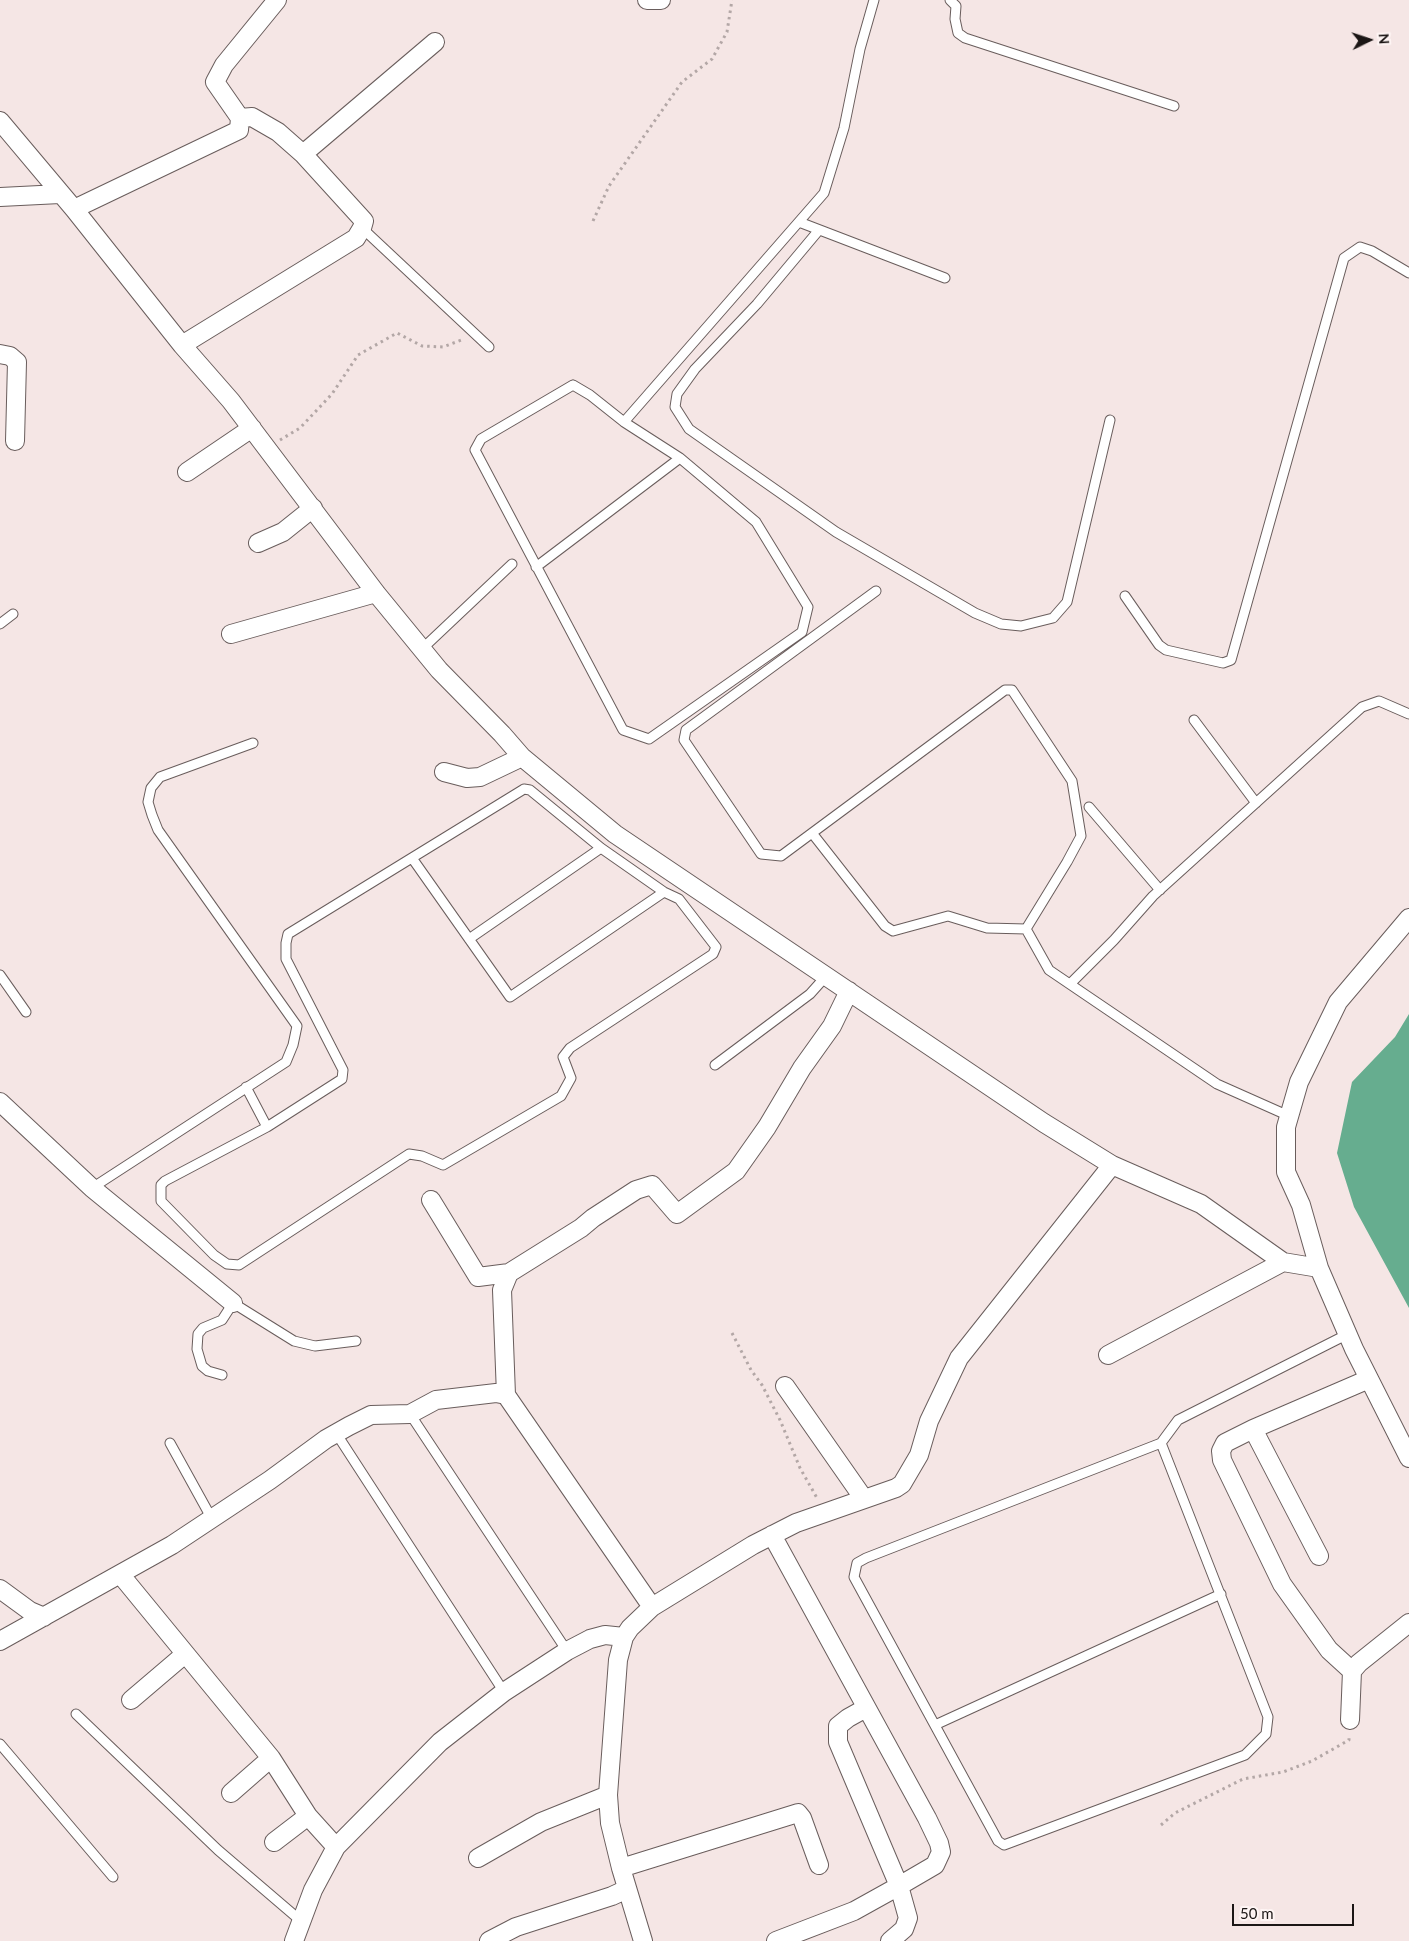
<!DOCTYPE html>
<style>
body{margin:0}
#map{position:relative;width:1409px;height:1941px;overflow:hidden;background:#f5e6e5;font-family:Lato,sans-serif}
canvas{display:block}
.north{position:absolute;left:1344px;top:15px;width:50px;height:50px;-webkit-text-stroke:4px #fef5f4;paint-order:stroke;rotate:86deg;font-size:14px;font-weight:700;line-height:20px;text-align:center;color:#1b1615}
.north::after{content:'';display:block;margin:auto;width:18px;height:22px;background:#1b1615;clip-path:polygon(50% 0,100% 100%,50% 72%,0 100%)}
.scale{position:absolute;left:1232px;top:1904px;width:122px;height:22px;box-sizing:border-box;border:2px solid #1b1615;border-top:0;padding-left:6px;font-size:15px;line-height:18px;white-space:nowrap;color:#1b1615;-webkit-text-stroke:4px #fef5f4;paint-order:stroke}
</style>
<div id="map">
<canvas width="1409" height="1941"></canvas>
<div class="north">N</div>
<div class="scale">50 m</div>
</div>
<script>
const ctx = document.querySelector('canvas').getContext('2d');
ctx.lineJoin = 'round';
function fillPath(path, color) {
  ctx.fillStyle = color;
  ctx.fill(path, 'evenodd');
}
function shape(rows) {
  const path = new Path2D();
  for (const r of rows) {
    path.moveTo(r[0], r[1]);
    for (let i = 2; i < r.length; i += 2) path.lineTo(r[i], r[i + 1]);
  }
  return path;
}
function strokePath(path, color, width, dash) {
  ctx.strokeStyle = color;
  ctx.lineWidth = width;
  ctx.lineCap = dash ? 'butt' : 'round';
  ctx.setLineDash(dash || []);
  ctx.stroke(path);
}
fillPath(shape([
 [1409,1014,1409,1308,1354,1207,1337,1153,1352,1082,1395,1037]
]), '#66ad8f');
const service = shape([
 [950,0,956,6,955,19,958,33,965,38,1174,106],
 [799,222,945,278],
 [362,228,489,347],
 [819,230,757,304,695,369,677,394,675,407,689,429,836,532,975,613,1001,624,1021,626,1053,618,1067,602,1110,420],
 [573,385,590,395,624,422,680,458,756,522,808,607,802,632,649,739,623,730,475,450,481,439,573,385],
 [624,422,824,193,844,128,860,49,874,0],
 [536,567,680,458],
 [876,591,686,730,684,740,761,854,781,856,1005,690,1012,690,1072,781,1081,836,1067,862,1026,929,1049,970,1217,1084,1289,1116],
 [1125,596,1159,645,1166,650,1223,663,1231,660,1344,258,1360,247,1372,251,1409,273],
 [0,624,13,614],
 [422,649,512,564],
 [1194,720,1256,803],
 [524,789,530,790,601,848,664,892,679,899,716,947,713,954,570,1048,563,1057,571,1078,561,1096,443,1165,422,1156,409,1154,239,1265,227,1264,214,1255,161,1201,161,1185,165,1181,267,1127,342,1079,343,1070,286,959,286,943,288,934,524,789],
 [1089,807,1160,890],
 [812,833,885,926,893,931,948,916,987,928,1026,929],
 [412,858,510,997,664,892],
 [469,939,601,848],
 [0,975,26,1012],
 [1070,984,1114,940,1153,896,1362,707,1379,701,1409,714],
 [715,1065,810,994,827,975],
 [246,1087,267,1127],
 [92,1188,286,1062,293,1045,297,1026,158,830,152,815,148,802,151,788,160,777,253,743],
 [222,1375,208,1371,202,1366,197,1349,198,1334,203,1328,222,1320,233,1303,294,1341,315,1346,356,1341],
 [410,1414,567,1651],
 [336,1433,504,1692],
 [170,1443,212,1519],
 [1161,1443,866,1558,857,1563,854,1577,998,1841,1004,1845,1245,1755,1266,1734,1268,1717,1161,1443,1178,1420,1348,1334],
 [76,1714,218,1850,301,1921],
 [935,1725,1221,1594],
 [0,1744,113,1877]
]);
const minor = shape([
 [647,0,661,0],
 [0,121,74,209,182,345,231,401,376,593,439,670,502,734,522,757,615,834,1044,1123,1112,1165,1201,1204,1283,1262,1319,1268],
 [303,154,435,42],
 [0,197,60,194],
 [74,209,239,130,240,118,215,82,224,65,277,0],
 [182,345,356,238,362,228,364,221,303,154,278,132,252,117,240,118],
 [0,354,10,356,17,362,15,441],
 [187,472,252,428],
 [258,543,283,532,313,508],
 [231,634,376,593],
 [444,772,467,778,480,777,522,757],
 [1409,918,1338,1002,1299,1082,1286,1127,1286,1172,1301,1205,1319,1268,1354,1349,1409,1458],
 [0,1102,92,1188,233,1303],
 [431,1200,478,1277,509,1273],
 [1108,1355,1283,1262],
 [785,1386,864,1499],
 [506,1395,502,1290,509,1273,581,1228,593,1218,636,1190,652,1185,677,1214,736,1171,767,1127,802,1068,832,1026,849,991],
 [1253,1429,1319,1556],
 [772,1535,927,1818,939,1843,941,1852,935,1865,899,1886,908,1918,904,1929,890,1941],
 [120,1574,271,1758,308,1816,274,1842],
 [0,1589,30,1611,44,1617],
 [0,1641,172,1545,270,1480,326,1439,349,1426,371,1415,410,1414,436,1400,496,1393,506,1395,652,1607],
 [1352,1671,1329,1650,1282,1584,1222,1460,1221,1451,1225,1443,1253,1429,1369,1379],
 [131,1700,185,1654],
 [1350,1720,1352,1671,1359,1663,1409,1623],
 [231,1793,271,1758],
 [308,1816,336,1847],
 [478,1858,541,1822,608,1795],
 [621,1868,798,1813,802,1818,819,1865],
 [294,1941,313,1890,336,1847,440,1742,504,1692,567,1651,590,1639,605,1635,624,1637],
 [489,1941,516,1927,612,1896,627,1889],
 [643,1941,621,1868,610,1823,608,1795,618,1660,624,1637,630,1628,652,1607,753,1545,796,1523,896,1488,902,1484,919,1455,929,1421,959,1358,1112,1165],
 [776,1941,854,1911,899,1886,838,1742,838,1726,848,1718,866,1708]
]);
strokePath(service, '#695d5c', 11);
strokePath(minor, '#695d5c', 20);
strokePath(shape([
 [593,221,609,186,682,82,712,59,727,32,732,0],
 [280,440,300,428,332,394,358,355,397,333,422,346,443,347,464,339],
 [732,1333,751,1370,762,1385,780,1420,800,1468,817,1498],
 [1161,1825,1175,1813,1243,1779,1283,1772,1312,1761,1349,1740,1349,1735]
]), '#b3a7a6', 3, [2.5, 4]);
strokePath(service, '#fff', 9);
strokePath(minor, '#fff', 18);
</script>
